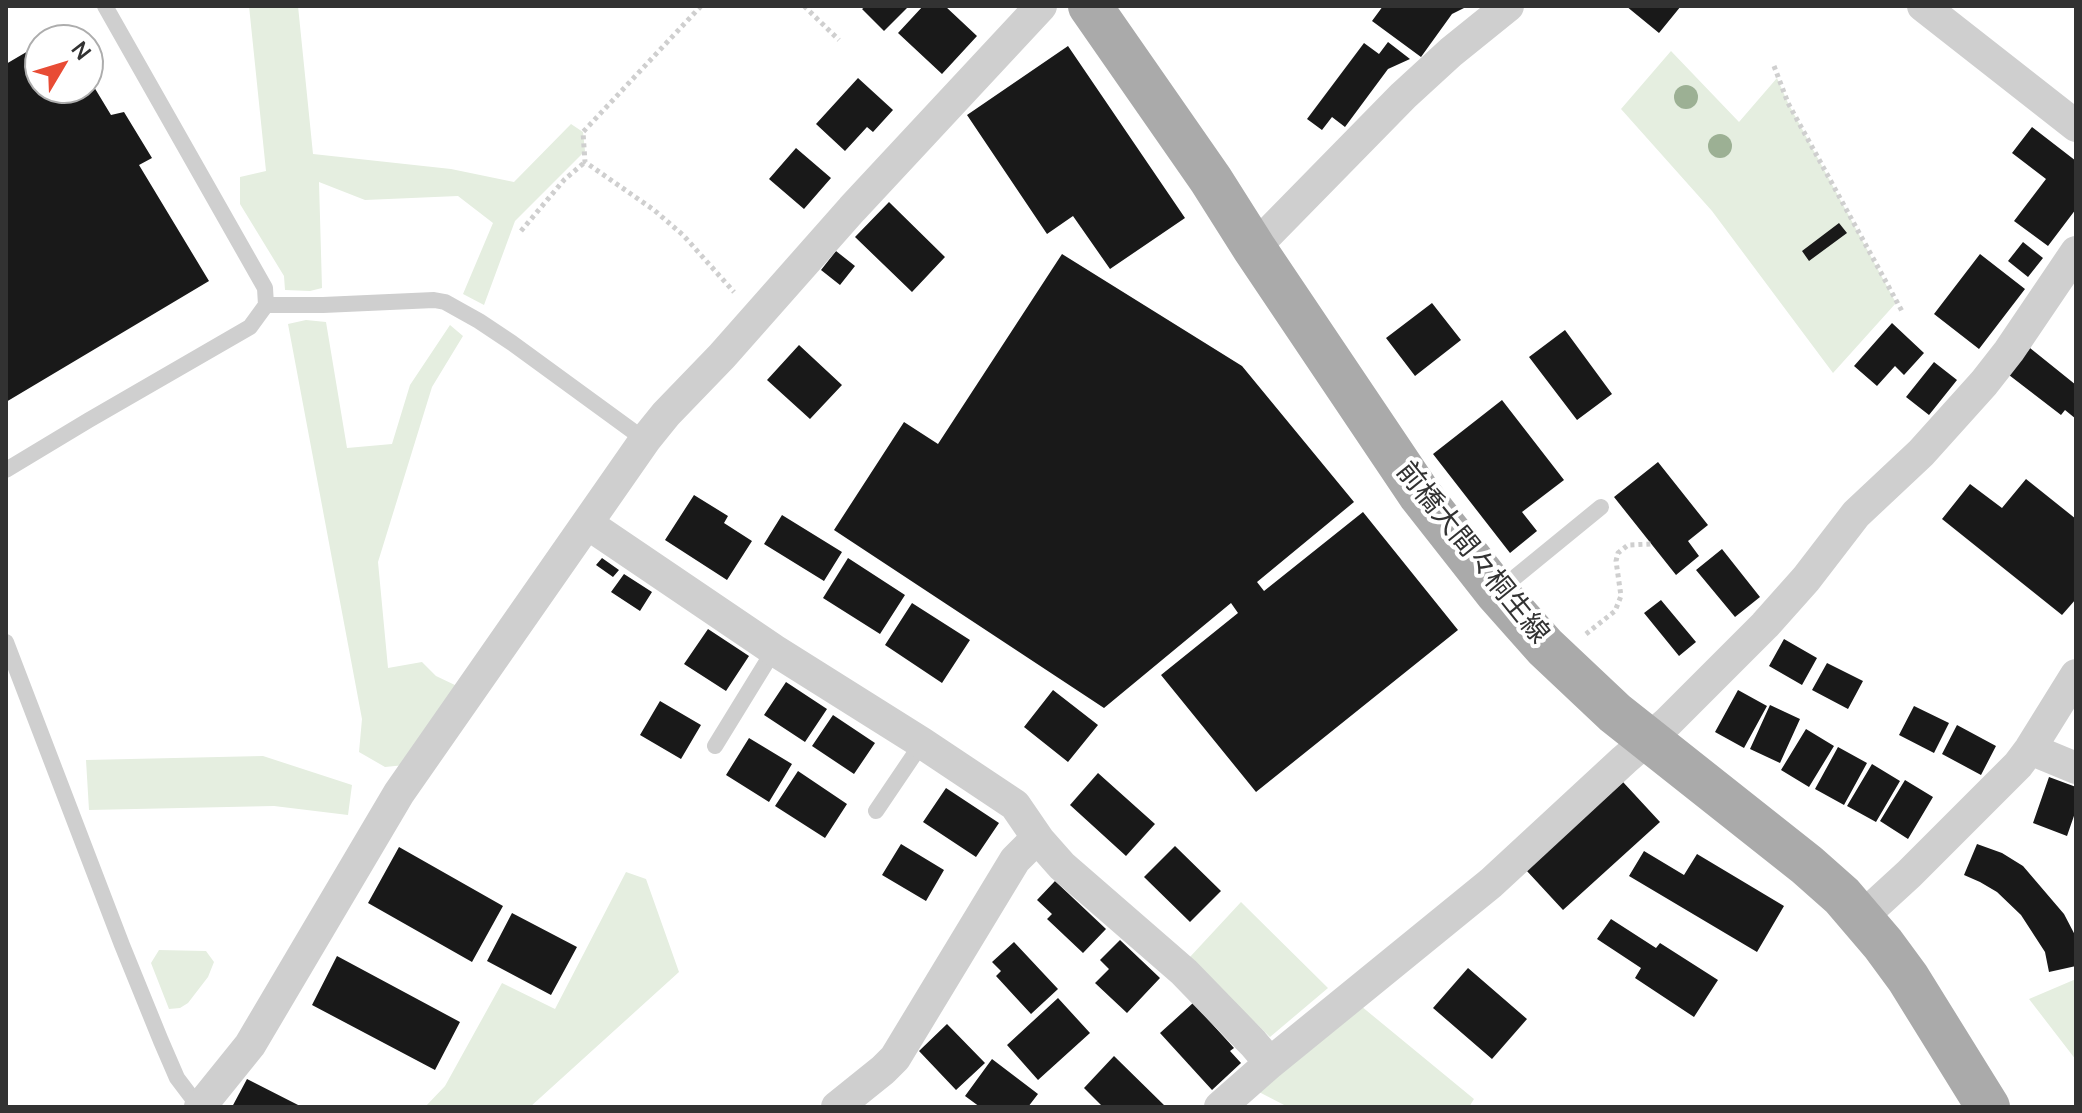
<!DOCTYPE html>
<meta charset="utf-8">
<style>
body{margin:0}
#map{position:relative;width:2082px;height:1113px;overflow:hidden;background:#fff;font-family:Manrope,sans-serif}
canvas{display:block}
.frame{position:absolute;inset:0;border:8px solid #323232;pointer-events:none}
.north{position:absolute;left:24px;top:24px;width:80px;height:80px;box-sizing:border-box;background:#fff;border:2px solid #adadad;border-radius:50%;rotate:52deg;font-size:22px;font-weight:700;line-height:32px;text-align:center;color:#323232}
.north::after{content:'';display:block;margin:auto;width:28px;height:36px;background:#e84c35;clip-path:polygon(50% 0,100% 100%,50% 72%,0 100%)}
</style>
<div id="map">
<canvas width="2082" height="1113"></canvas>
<div class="frame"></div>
<div class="north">N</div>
</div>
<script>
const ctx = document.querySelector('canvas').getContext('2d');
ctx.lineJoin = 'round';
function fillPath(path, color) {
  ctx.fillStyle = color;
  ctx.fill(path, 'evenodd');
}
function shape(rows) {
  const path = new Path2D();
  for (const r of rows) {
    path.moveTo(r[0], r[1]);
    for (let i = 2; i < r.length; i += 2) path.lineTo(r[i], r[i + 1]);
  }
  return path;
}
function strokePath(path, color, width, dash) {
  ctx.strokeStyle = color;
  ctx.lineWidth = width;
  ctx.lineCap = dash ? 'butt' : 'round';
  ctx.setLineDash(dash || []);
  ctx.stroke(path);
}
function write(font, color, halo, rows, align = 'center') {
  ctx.font = font + ' Manrope,"Noto Sans JP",sans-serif';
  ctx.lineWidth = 8;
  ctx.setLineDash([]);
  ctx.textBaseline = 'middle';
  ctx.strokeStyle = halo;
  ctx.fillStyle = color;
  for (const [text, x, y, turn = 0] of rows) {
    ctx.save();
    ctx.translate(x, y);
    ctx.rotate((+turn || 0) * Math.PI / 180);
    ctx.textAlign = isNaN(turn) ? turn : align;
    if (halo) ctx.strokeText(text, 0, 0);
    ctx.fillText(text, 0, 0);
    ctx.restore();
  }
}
fillPath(shape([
 [249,6,298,6,313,154,451,169,514,182,571,124,583,132,585,151,515,221,484,305,463,294,493,223,458,196,365,200,319,182,322,288,310,291,285,290,284,276,240,204,240,177,266,171],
 [1671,51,1739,122,1777,78,1788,103,1896,303,1833,373,1712,211,1621,109],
 [306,320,326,322,347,448,392,444,410,385,450,325,463,336,432,387,378,562,388,668,422,662,436,676,457,686,405,765,385,767,359,752,362,719,288,324],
 [263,756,352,785,348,815,274,806,89,810,86,760],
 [626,872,646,879,679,972,530,1107,425,1107,445,1086,502,983,555,1009],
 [1241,902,1328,988,1270,1037,1189,958],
 [159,950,206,951,214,962,208,977,188,1003,180,1008,169,1009,151,963],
 [2076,979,2076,1060,2029,999],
 [1361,1006,1474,1099,1469,1107,1288,1107,1259,1092]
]), '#e5eee0');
fillPath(shape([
 [866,6,909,6,884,31,862,9],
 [923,6,945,6,977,36,942,74,898,33],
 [1383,6,1468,6,1452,14,1421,57,1372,21],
 [1626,6,1681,6,1659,33],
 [61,32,66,40,47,40],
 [1388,42,1410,59,1388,69,1345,127,1332,117,1322,130,1307,119,1364,43,1379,54],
 [40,44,40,88,88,88,88,77,111,115,124,112,152,158,139,165,209,281,6,402,6,64],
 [1068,46,1185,218,1110,269,1073,216,1047,234,967,115],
 [858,78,893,110,873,132,867,127,845,151,816,124],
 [2032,127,2076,161,2076,209,2048,246,2014,221,2046,179,2012,153],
 [796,148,831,178,804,209,769,179],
 [889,202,945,257,912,292,855,237],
 [1839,223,1847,233,1809,261,1802,251],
 [2023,242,2043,258,2028,277,2008,261],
 [836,251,855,266,840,285,821,270],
 [1062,254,1242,366,1354,502,1257,582,1264,591,1363,512,1458,630,1256,792,1161,675,1238,613,1231,603,1104,708,834,530,904,422,938,444],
 [1980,254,2025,289,1979,349,1934,314],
 [1432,303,1461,340,1415,376,1386,338],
 [1892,323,1924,353,1904,375,1895,366,1877,386,1854,366],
 [1565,330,1612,394,1577,420,1529,357],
 [799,345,842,385,810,419,767,380],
 [2030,348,2076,385,2076,419,2065,410,2061,415,2009,375],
 [1934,362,1957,380,1929,415,1906,397],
 [1502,400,1564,480,1522,512,1537,531,1510,553,1433,454],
 [1658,462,1708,525,1688,541,1699,556,1676,575,1614,497],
 [2026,479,2076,519,2076,599,2062,615,1942,519,1970,484,2002,508],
 [694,495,728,516,724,523,752,541,727,580,665,540],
 [782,515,842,552,824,581,764,544],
 [1722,549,1760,597,1735,617,1696,570],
 [602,558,619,570,613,577,596,565],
 [848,558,905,595,880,634,823,598],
 [624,574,652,592,640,611,611,592],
 [1661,600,1696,642,1679,656,1644,613],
 [912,603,970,640,942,683,885,645],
 [708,629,749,656,726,691,684,664],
 [1784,639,1817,658,1802,685,1769,666],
 [1827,663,1863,681,1848,709,1812,690],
 [786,682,827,709,805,742,764,715],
 [1053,690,1098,725,1068,762,1024,727],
 [1738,690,1767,706,1744,748,1715,732],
 [660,701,701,725,681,759,640,735],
 [1770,705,1800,719,1780,763,1750,749],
 [1914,706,1949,723,1934,753,1899,735],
 [833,715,875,743,854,774,812,746],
 [1957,725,1996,746,1981,775,1942,754],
 [1806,729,1834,746,1809,787,1781,770],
 [749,738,792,764,769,802,726,775],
 [1838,747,1867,763,1844,805,1815,789],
 [1872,764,1900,781,1876,822,1847,806],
 [798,771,847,804,825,838,775,806],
 [1098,773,1155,824,1126,856,1070,805],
 [2049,777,2076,787,2076,810,2067,836,2033,823],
 [1905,780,1933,797,1908,839,1880,821],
 [1623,782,1660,822,1563,910,1526,870],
 [946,788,999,823,976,857,923,822],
 [901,844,944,870,926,901,882,875],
 [1977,844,2002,853,2023,866,2064,914,2076,937,2076,966,2049,972,2045,952,2021,915,1997,892,1980,882,1964,875],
 [1175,846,1221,891,1190,922,1144,877],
 [399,847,503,906,472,962,368,903],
 [1644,851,1684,875,1697,854,1784,906,1757,952,1629,876],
 [1055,881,1106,929,1083,953,1047,919,1052,914,1037,900],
 [512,913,577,947,551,995,487,961],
 [1611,919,1656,948,1660,943,1718,980,1694,1017,1635,978,1641,968,1597,939],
 [1120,940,1160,978,1127,1013,1095,983,1109,969,1100,960],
 [1014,942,1058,989,1031,1014,996,976,1001,971,992,962],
 [337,956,460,1022,435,1070,312,1005],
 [1468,968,1527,1019,1492,1059,1433,1008],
 [1058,998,1090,1033,1038,1080,1007,1045],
 [1193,1003,1234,1048,1230,1051,1241,1063,1212,1090,1160,1033],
 [947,1024,985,1063,956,1090,919,1051],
 [1114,1056,1166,1107,1103,1107,1084,1088],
 [992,1059,1038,1094,1028,1107,980,1107,965,1096],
 [247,1079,302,1107,232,1107]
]), '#191919');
strokePath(shape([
 [701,6,583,132,585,162,654,210,683,235,734,292],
 [804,6,839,40],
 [1774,66,1788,103,1903,313],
 [521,231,564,180,585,162],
 [1586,634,1615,611,1621,596,1616,561,1618,553,1628,545,1651,544]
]), '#cfcfcf', 5, [4, 4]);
strokePath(shape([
 [266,305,323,305,434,300,445,302,479,321,512,343,645,440],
 [6,470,89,420,250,327,266,305,265,288,105,6],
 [1497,592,1601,507],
 [6,642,122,945,161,1041,177,1078,199,1107],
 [715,746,774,650],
 [876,811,922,743]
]), '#cfcfcf', 16);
strokePath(shape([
 [1923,6,2076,126],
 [1254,248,1403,96,1451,52,1508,6],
 [588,524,774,650,922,743,1015,805,1039,840,1062,866,1184,972,1253,1043,1270,1063],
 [2030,749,2076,768],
 [1861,918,1909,874,2018,765,2030,749,2076,675],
 [200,1107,250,1045,399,793,645,440,666,414,722,356,852,209,1041,6],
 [837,1107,883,1070,895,1058,1015,860,1030,845,1039,840],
 [1220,1107,1270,1063,1491,883,1624,760,1668,722,1765,625,1806,579,1856,514,1921,453,1984,383,2009,351,2076,252]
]), '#cfcfcf', 32);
strokePath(shape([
 [1090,6,1211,180,1254,248,1420,495,1497,593,1545,647,1615,713,1807,865,1842,896,1883,944,1908,978,1988,1107]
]), '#aaa', 44);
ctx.fillStyle = '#9cb094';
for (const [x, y] of [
 [1686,97],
 [1720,146]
]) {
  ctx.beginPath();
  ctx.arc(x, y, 12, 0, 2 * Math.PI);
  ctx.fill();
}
write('28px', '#323232', '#fff', [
 ["前橋大間々桐生線",1472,553,51]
]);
</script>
